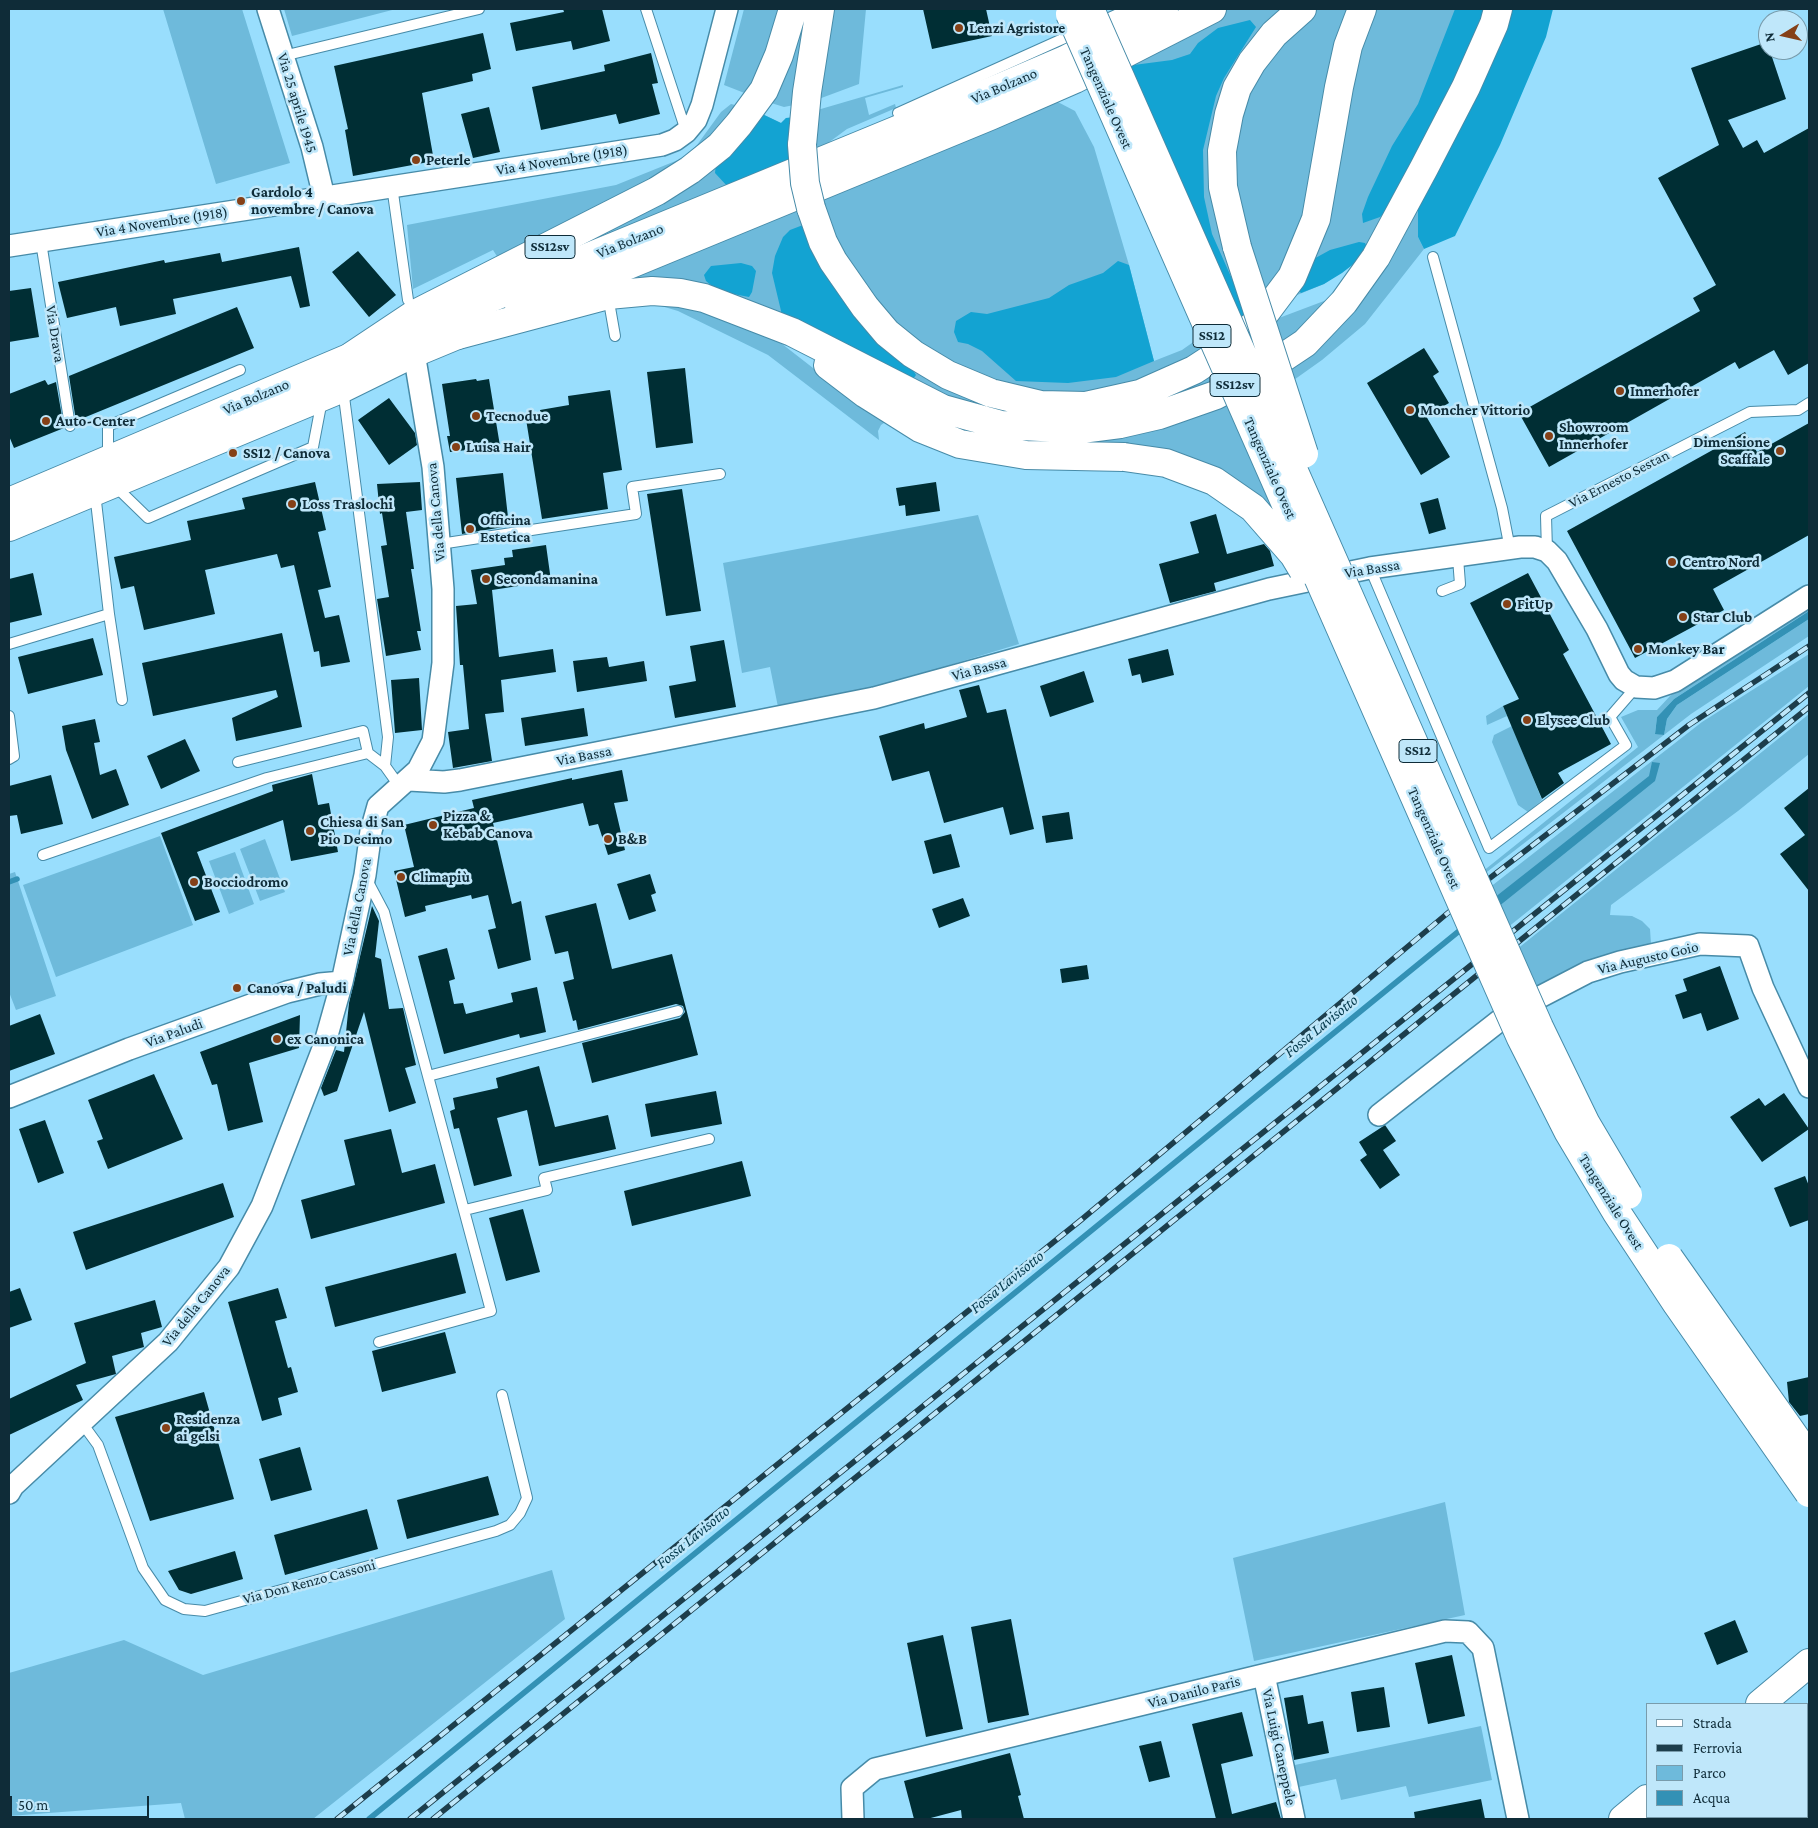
<!DOCTYPE html>
<meta charset="utf-8">
<style>
body{margin:0}
#map{position:relative;width:1818px;height:1828px;overflow:hidden;background:#99defd;font-family:"Crimson Pro",serif}
canvas{display:block}
.frame{position:absolute;inset:0;border:10px solid #0f2c38;pointer-events:none}
.legend{position:absolute;left:1646px;top:1703px;width:162px;height:115px;box-sizing:border-box;background:#bfe7fa;border:1px solid #799cac;margin:0;padding:6px 9px;list-style:none;font-size:15px;color:#0f2c38}
.legend li{display:flex;align-items:center;gap:10px;height:25px}
.legend b{width:25px;border:1px solid #799cac}
.north{position:absolute;left:1758px;top:10px;width:50px;height:50px;box-sizing:border-box;background:#bfe7fa;border:1px solid #799cac;border-radius:50%;rotate:261deg;font-size:14px;font-weight:700;line-height:20px;text-align:center;color:#0f2c38}
.north::after{content:'';display:block;margin:auto;width:18px;height:22px;background:#854017;clip-path:polygon(50% 0,100% 100%,50% 72%,0 100%)}
.scale{position:absolute;left:10px;top:1796px;width:139px;height:22px;box-sizing:border-box;border:2px solid #0f2c38;border-top:0;padding-left:6px;font-size:15px;line-height:18px;white-space:nowrap;color:#0f2c38;-webkit-text-stroke:4px #bfe7fa;paint-order:stroke}
</style>
<div id="map">
<canvas width="1818" height="1828"></canvas>
<div class="frame"></div>
<ul class="legend">
<li><b style="height:6px;background:#fff"></b>Strada</li>
<li><b style="height:6px;background:#1d3e4c"></b>Ferrovia</li>
<li><b style="height:14px;background:#6ebadb"></b>Parco</li>
<li><b style="height:14px;background:#3391b5"></b>Acqua</li>
</ul>
<div class="north">N</div>
<div class="scale">50 m</div>
</div>
<script>
const ctx = document.querySelector('canvas').getContext('2d');
ctx.lineJoin = 'round';
function fillPath(path, color) {
  ctx.fillStyle = color;
  ctx.fill(path, 'evenodd');
}
function shape(rows) {
  const path = new Path2D();
  for (const r of rows) {
    path.moveTo(r[0], r[1]);
    for (let i = 2; i < r.length; i += 2) path.lineTo(r[i], r[i + 1]);
  }
  return path;
}
function strokePath(path, color, width, dash) {
  ctx.strokeStyle = color;
  ctx.lineWidth = width;
  ctx.lineCap = dash ? 'butt' : 'round';
  ctx.setLineDash(dash || []);
  ctx.stroke(path);
}
function write(font, color, halo, rows, align = 'center') {
  ctx.font = font + ' "Crimson Pro",serif';
  ctx.lineWidth = 5;
  ctx.setLineDash([]);
  ctx.textBaseline = 'middle';
  ctx.strokeStyle = halo;
  ctx.fillStyle = color;
  for (const [text, x, y, turn = 0] of rows) {
    ctx.save();
    ctx.translate(x, y);
    ctx.rotate((+turn || 0) * Math.PI / 180);
    ctx.textAlign = isNaN(turn) ? turn : align;
    if (halo) ctx.strokeText(text, 0, 0);
    ctx.fillText(text, 0, 0);
    ctx.restore();
  }
}
fillPath(shape([
 [163,9,242,9,290,163,216,184],
 [284,9,396,9,292,36],
 [744,9,781,9,768,53,747,94,724,85],
 [810,9,794,105,784,107,768,102,797,25],
 [829,9,866,9,859,84,816,100],
 [1227,9,1292,9,1222,111,1248,315,1126,66],
 [1316,9,1350,9,1309,197,1292,248,1264,297,1236,209,1230,140,1255,72],
 [1371,9,1490,9,1364,256,1324,284,1280,302,1338,144],
 [903,85,903,87,865,98,869,115,895,104,896,108,847,129,828,143,812,151,814,111],
 [1054,100,1075,111,1094,147,1129,265,1154,361,1182,350,1199,338,1205,351,1157,376,1087,393,1048,394,985,382,912,342,842,260,819,198],
 [731,104,739,106,690,158,500,261,493,250,413,289,407,225,616,185,683,158,697,145,721,112],
 [758,112,781,123,786,118,793,162,510,280],
 [1418,199,1418,237,1424,249,1365,324,1322,360,1291,382,1285,366],
 [801,206,828,276,1006,406,1215,373,1205,389,1174,400,1004,413,947,398,747,299,698,285,631,281,626,278],
 [1332,298,1304,326,1280,347,1271,321],
 [684,302,777,340,831,382,890,419,881,425,878,431,879,440,768,355,678,311,658,305,631,304],
 [1226,399,1277,518,1244,486,972,433,931,420],
 [978,515,1019,644,871,689,778,707,770,667,742,673,723,563],
 [1809,603,1809,611,1674,699,1657,717,1655,733,1664,735,1667,719,1677,705,1809,619,1809,636,1691,714,1483,875,1482,872,1638,747,1621,717,1638,710,1657,710,1670,696],
 [1809,654,1809,686,1507,928,1489,888,1702,722],
 [1503,706,1507,716,1487,725,1486,716],
 [1809,714,1809,754,1738,811,1611,905,1610,915,1632,916,1642,921,1650,929,1651,944,1534,994,1516,950],
 [1512,726,1542,800,1528,812,1518,805,1492,742,1494,735],
 [160,836,193,925,56,977,23,885],
 [265,839,285,892,260,901,240,849],
 [235,852,254,904,229,914,209,861],
 [15,872,56,996,16,1010,9,992,9,874],
 [1445,1502,1465,1615,1254,1661,1233,1558],
 [552,1570,565,1619,313,1819,185,1819,181,1803,9,1816,9,1673,124,1640,203,1675],
 [1481,1726,1492,1780,1409,1797,1406,1786,1341,1800,1336,1779,1294,1788,1290,1766]
]), '#6ebadb');
fillPath(shape([
 [1455,9,1490,9,1391,207,1380,217,1363,223,1362,214,1368,197,1392,146,1418,104],
 [1506,9,1553,9,1546,37,1500,145,1455,236,1424,249,1418,237,1418,199],
 [1250,20,1256,27,1224,78,1216,96,1203,150,1204,197,1212,234,1248,315,1240,323,1126,66,1172,60,1190,54,1198,43,1218,28],
 [758,112,781,123,786,118,794,117,793,162,728,187,715,173,716,163],
 [803,225,909,364,916,375,910,383,782,315,772,273,775,256,783,237,790,230],
 [1359,242,1365,243,1368,249,1364,256,1342,273,1324,284,1301,293,1297,289,1310,261,1330,250],
 [1118,261,1129,265,1154,361,1116,377,1068,383,1016,381,982,351,968,344,958,342,954,332,956,321,971,312,987,314,1049,298,1069,285,1103,273],
 [741,263,752,266,756,271,752,292,749,297,718,291,706,281,704,275,711,266]
]), '#13a3d2');
fillPath(shape([
 [1809,611,1809,619,1677,705,1667,719,1664,735,1655,734,1657,717,1674,699],
 [1652,762,1660,763,1655,781,1498,907,1494,898,1649,776]
]), '#3391b5');
strokePath(shape([
 [9,882,17,879],
 [369,1819,1464,927]
]), '#3391b5', 5.5);
fillPath(shape([
 [563,9,602,9,610,41,573,50,571,41,516,51,510,23,564,12],
 [923,9,986,9,992,36,932,49],
 [483,33,491,69,472,74,473,81,422,93,434,161,353,176,345,130,348,129,334,66],
 [1767,42,1786,99,1728,120,1743,148,1757,140,1764,153,1809,128,1809,363,1788,375,1774,350,1739,369,1735,362,1549,467,1519,413,1700,311,1693,298,1716,285,1658,178,1719,145,1691,68],
 [651,53,658,83,652,84,660,114,619,124,616,114,541,130,532,87,605,71,604,65],
 [489,107,500,152,473,158,461,114],
 [299,247,310,306,300,308,291,276,173,299,176,314,120,326,116,307,67,318,58,282,164,260,165,263,220,253,222,262],
 [358,251,396,295,369,317,332,272],
 [31,288,39,337,9,342,9,291],
 [237,307,254,348,76,421,69,376],
 [1424,348,1439,372,1433,376,1449,403,1426,416,1450,457,1421,475,1367,383],
 [685,368,693,443,656,448,647,372],
 [476,379,477,381,489,379,500,446,450,452,447,436,450,436,442,384],
 [45,380,48,385,56,382,64,428,14,448,9,436,9,394],
 [610,390,622,470,603,473,608,509,542,519,526,419,541,417,540,410,569,405,568,396],
 [389,398,415,433,417,445,389,465,358,420],
 [1809,423,1809,535,1713,589,1724,610,1635,658,1567,531,1745,432,1757,452],
 [503,473,509,526,462,534,456,478],
 [315,482,326,530,318,532,331,587,318,590,325,618,339,615,350,662,321,667,319,651,314,652,294,565,281,568,277,554,205,570,215,614,144,630,134,586,121,589,114,557,191,540,187,521,245,509,242,498],
 [420,482,422,510,406,512,414,569,411,569,421,631,417,631,421,650,386,656,377,599,389,597,381,546,387,545,382,513,380,514,377,484],
 [936,482,940,511,906,516,905,505,899,506,896,488],
 [682,489,701,611,666,616,647,494],
 [1438,498,1446,529,1429,534,1420,503],
 [1216,514,1227,554,1264,544,1270,551,1274,566,1214,583,1216,591,1170,603,1159,564,1199,553,1190,522],
 [546,545,551,581,492,590,499,657,553,649,556,672,501,680,504,712,485,714,492,761,453,768,448,732,469,729,463,665,460,665,456,606,477,604,471,570,505,565,504,558,513,557,512,550],
 [33,573,42,615,9,623,9,579],
 [1528,573,1569,650,1563,654,1611,744,1558,773,1564,783,1542,799,1503,706,1519,699,1470,603],
 [282,633,302,727,236,741,232,718,278,697,276,690,153,716,142,663],
 [93,638,103,675,28,694,18,657],
 [724,640,736,707,675,718,669,686,696,681,690,646],
 [1168,649,1174,675,1142,683,1140,674,1132,676,1128,659],
 [607,657,609,667,644,661,647,681,577,692,573,661],
 [1084,671,1094,702,1050,717,1040,686],
 [419,678,422,730,395,733,391,680],
 [979,685,987,713,1006,709,1034,829,1010,835,1003,807,944,823,929,771,892,781,879,736,924,723,925,729,967,717,959,690],
 [584,708,588,736,525,746,521,718],
 [95,719,100,742,94,743,100,775,116,769,129,805,92,819,66,750,62,726],
 [185,739,200,771,161,789,147,756],
 [622,770,628,801,614,803,625,850,608,855,598,824,589,826,583,803,493,823,512,904,521,901,531,960,498,969,488,930,496,928,488,895,472,899,471,895,425,906,426,911,405,917,394,871,414,867,404,825,474,808,472,800,572,778,572,780],
 [312,774,318,805,329,803,338,852,291,861,283,820,197,852,220,912,195,921,161,833,273,791,272,785],
 [51,775,63,824,21,834,17,815,9,816,9,786],
 [1809,788,1809,891,1780,854,1805,835,1784,808],
 [1069,812,1073,839,1046,843,1042,816],
 [951,834,960,867,933,874,924,841],
 [650,874,656,893,651,895,656,911,629,920,617,884],
 [963,898,970,916,939,928,932,909],
 [596,903,612,969,672,954,698,1055,592,1083,582,1043,680,1018,685,1012,683,1006,676,1004,578,1030,576,1020,573,1021,563,982,574,979,568,951,555,954,545,916],
 [372,906,379,921,375,957,381,959,389,1009,403,1008,416,1065,405,1068,416,1103,389,1112,364,1012,337,1091,324,1096,321,1088,336,1050,344,1052,349,1003],
 [447,948,455,979,449,981,454,1004,463,1003,466,1014,513,1002,511,993,537,987,546,1032,520,1038,519,1034,444,1054,418,956],
 [1087,965,1089,979,1062,983,1060,969],
 [1720,966,1739,1019,1707,1031,1701,1013,1683,1019,1675,995,1687,991,1683,979],
 [40,1014,55,1054,9,1071,9,1026],
 [300,1015,299,1048,249,1063,263,1122,228,1131,217,1084,212,1085,200,1052],
 [539,1066,555,1127,608,1115,616,1149,539,1166,527,1110,497,1118,512,1176,474,1186,459,1128,454,1129,450,1111,455,1109,453,1098,498,1088,496,1078],
 [154,1074,183,1139,108,1169,97,1141,103,1139,88,1100],
 [716,1091,722,1124,651,1137,645,1104],
 [1784,1093,1809,1129,1762,1162,1730,1117,1759,1098,1765,1106],
 [45,1120,64,1173,38,1183,19,1129],
 [1385,1125,1396,1141,1383,1150,1400,1175,1380,1189,1360,1160,1367,1155,1359,1142],
 [391,1129,402,1173,435,1164,445,1203,311,1239,301,1200,355,1185,344,1140],
 [742,1161,751,1196,632,1226,624,1191],
 [1805,1176,1809,1186,1809,1220,1790,1227,1774,1188],
 [223,1183,234,1217,86,1270,73,1232],
 [523,1209,540,1272,506,1281,489,1218],
 [456,1253,466,1293,335,1327,325,1287],
 [20,1288,32,1320,9,1328,9,1292],
 [278,1288,287,1318,275,1321,288,1368,291,1367,298,1392,278,1398,282,1415,262,1421,228,1302],
 [155,1300,162,1327,141,1333,144,1347,112,1356,116,1374,76,1385,83,1400,9,1435,9,1399,86,1363,74,1323],
 [445,1332,456,1373,382,1392,372,1351],
 [1809,1377,1809,1414,1800,1416,1789,1402,1787,1382],
 [204,1392,234,1499,150,1521,115,1417],
 [300,1447,312,1490,271,1501,259,1459],
 [488,1476,499,1515,407,1539,397,1500],
 [367,1509,378,1549,285,1575,274,1535],
 [235,1551,243,1579,191,1594,179,1590,168,1571],
 [1011,1619,1029,1715,988,1723,971,1627],
 [1735,1620,1748,1652,1717,1665,1704,1633],
 [943,1635,963,1729,926,1737,907,1643],
 [1452,1655,1465,1716,1428,1724,1415,1663],
 [1384,1687,1390,1727,1357,1732,1351,1692],
 [1303,1695,1308,1724,1323,1721,1329,1753,1294,1760,1284,1698],
 [1242,1712,1253,1756,1221,1764,1232,1814,1276,1802,1281,1819,1216,1819,1192,1724],
 [1161,1741,1170,1777,1149,1782,1139,1746],
 [1010,1753,1021,1795,1018,1796,1024,1819,962,1819,961,1810,927,1819,914,1819,904,1781],
 [1481,1799,1485,1819,1415,1819,1414,1812]
]), '#002e34');
const lane = shape([
 [646,9,686,131],
 [1098,23,1129,9],
 [283,56,479,9],
 [898,113,1078,32],
 [392,186,408,300],
 [41,242,70,426],
 [1433,257,1502,508,1510,549],
 [608,296,615,336],
 [343,389,388,737,385,766],
 [108,458,108,426,240,370],
 [114,485,148,518,313,447,322,400],
 [95,493,109,614,122,700],
 [440,544,636,514,632,487,720,474],
 [1547,551,1546,516,1750,412,1798,410,1809,403],
 [1370,568,1489,848,1626,745,1610,717,1636,687],
 [1442,591,1460,584,1458,558],
 [9,644,109,614],
 [9,716,14,756,9,759],
 [238,762,363,731,368,753],
 [43,855,267,778,368,753,385,766,400,787],
 [366,878,384,912,491,1311,379,1342],
 [428,1076,678,1011],
 [465,1210,547,1190,544,1178,709,1139],
 [82,1423,98,1445,143,1568,165,1600,184,1609,205,1611,496,1531,510,1525,520,1513,527,1498,502,1395]
]);
const street = shape([
 [268,9,312,147,324,197],
 [9,246,662,145,675,140,686,132,696,120,702,105,727,9],
 [409,780,444,782,460,780,874,698,1269,589,1370,568,1520,547,1535,547,1547,551,1557,561,1597,629,1619,674,1624,680,1636,687,1654,688,1675,681,1809,596],
 [9,1097,129,1049,287,992,320,984,342,982],
 [1379,1115,1499,1021,1536,999,1588,972,1620,962,1700,944,1748,946,1763,988,1809,1087],
 [9,1493,13,1486,168,1342,229,1267,262,1206,324,1046,342,982,365,875,371,831,378,806,418,770,433,741,443,663,443,589,433,467,414,353],
 [1264,1675,1294,1819],
 [853,1819,852,1788,875,1769,1445,1631,1468,1632,1483,1648,1518,1819]
]);
const secondary = shape([
 [519,310,990,116,1075,79,1212,9],
 [9,502,533,280,1004,86,1065,60,1164,9],
 [9,527,343,388,414,353,479,326],
 [1760,1704,1809,1663],
 [1623,1819,1647,1799]
]);
const highway = shape([
 [802,145,807,92,820,9],
 [811,208,823,242,833,261,865,307,887,333,913,354,948,375,991,393,1041,405,1086,406,1140,394,1194,370,1217,355,1259,321,1292,277,1316,219,1339,87,1348,46,1362,9],
 [1237,247,1223,187,1222,151,1229,114,1237,88,1252,62,1274,34,1302,9],
 [458,335,608,295,652,291,680,293,704,298,792,332,943,409,1001,425,1081,429,1120,424,1159,415,1216,395,1275,363,1305,343,1344,302,1376,257,1424,168,1466,87,1494,24,1498,9],
 [352,356,415,314,657,191,690,170,720,146,739,124,764,90,779,55,793,9],
 [828,365,866,394,920,428,960,444,1026,455,1124,457]
]);
strokePath(lane, '#478ba8', 12);
strokePath(street, '#478ba8', 24);
strokePath(secondary, '#478ba8', 30);
strokePath(highway, '#478ba8', 30);
strokePath(lane, '#fff', 10);
strokePath(street, '#fff', 21);
strokePath(secondary, '#fff', 28);
strokePath(highway, '#fff', 28);
const rail = shape([
 [337,1819,1081,1220,1486,881,1689,725,1809,646],
 [410,1819,1809,693],
 [433,1819,1809,707]
]);
strokePath(rail, '#1d3e4c', 5.5);
strokePath(rail, '#bfe7fa', 4, [11]);
const highwayBridge = shape([
 [1090,9,1539,1027,1586,1124,1628,1195],
 [1070,14,1521,1038,1568,1131,1617,1213,1677,1304,1809,1493],
 [802,145,805,183,811,208],
 [1237,247,1304,454],
 [1124,457,1166,463,1214,481,1253,508,1294,555,1303,570],
 [1669,1258,1809,1457]
]);
strokePath(highwayBridge, '#478ba8', 30, []);
strokePath(highwayBridge, '#fff', 28);
for (const [x, y, r, color] of [
 [959,28,5,"#854017"],
 [416,160,5,"#854017"],
 [241,201,5,"#854017"],
 [1620,391,5,"#854017"],
 [1410,410,5,"#854017"],
 [476,416,5,"#854017"],
 [46,421,5,"#854017"],
 [1549,436,5,"#854017"],
 [456,447,5,"#854017"],
 [1780,451,5,"#854017"],
 [233,453,5,"#854017"],
 [292,504,5,"#854017"],
 [470,529,5,"#854017"],
 [1672,562,5,"#854017"],
 [486,579,5,"#854017"],
 [1507,604,5,"#854017"],
 [1683,617,5,"#854017"],
 [1638,649,5,"#854017"],
 [1527,720,5,"#854017"],
 [433,825,5,"#854017"],
 [310,831,5,"#854017"],
 [608,839,5,"#854017"],
 [401,877,5,"#854017"],
 [194,882,5,"#854017"],
 [237,988,5,"#854017"],
 [277,1039,5,"#854017"],
 [166,1428,5,"#854017"]
]) {
  const dot = new Path2D();
  dot.arc(x, y, r, 0, 2 * Math.PI);
  ctx.fillStyle = color;
  ctx.fill(dot);
  strokePath(dot, '#bfe7fa', 2);
}
for (const [x, y, w] of [
 [550,247,50],
 [1212,336,38],
 [1235,385,50],
 [1418,751,38]
]) {
  const box = new Path2D();
  box.roundRect(x - w / 2, y - 11.5, w, 23, 4);
  ctx.fillStyle = '#bfe7fa';
  ctx.fill(box);
  strokePath(box, '#0f2c38', 1);
}
write('bold 14px', '#0f2c38', null, [
 ["SS12sv",550,247],
 ["SS12",1212,336],
 ["SS12sv",1235,385],
 ["SS12",1418,751]
]);
write('bold 15px', '#0f2c38', '#bfe7fa', [
 ["Lenzi Agristore",969,28],
 ["Peterle",426,160],
 ["Gardolo 4",251,192],
 ["novembre / Canova",251,209],
 ["Innerhofer",1630,391],
 ["Moncher Vittorio",1420,410],
 ["Tecnodue",486,416],
 ["Auto-Center",56,421],
 ["Showroom",1559,427],
 ["Innerhofer",1559,444],
 ["Dimensione",1770,442,"right"],
 ["Scaffale",1770,459,"right"],
 ["Luisa Hair",466,447],
 ["SS12 / Canova",243,453],
 ["Loss Traslochi",302,504],
 ["Officina",480,520],
 ["Estetica",480,537],
 ["Centro Nord",1682,562],
 ["Secondamanina",496,579],
 ["FitUp",1517,604],
 ["Star Club",1693,617],
 ["Monkey Bar",1648,649],
 ["Elysee Club",1537,720],
 ["Pizza &",443,816],
 ["Kebab Canova",443,833],
 ["Chiesa di San",320,822],
 ["Pio Decimo",320,839],
 ["B&B",618,839],
 ["Climapiù",411,877],
 ["Bocciodromo",204,882],
 ["Canova / Paludi",247,988],
 ["ex Canonica",287,1039],
 ["Residenza",176,1419],
 ["ai gelsi",176,1436]
], 'left');
write('15px', '#0f2c38', '#bfe7fa', [
 ["Via Bolzano",1004,86,-23],
 ["Tangenziale Ovest",1106,98,66],
 ["Via 25 aprile 1945",297,103,73],
 ["Via 4 Novembre (1918)",562,160,-9],
 ["Via 4 Novembre (1918)",162,222,-9],
 ["Via Bolzano",630,241,-22],
 ["Via Drava",55,334,81],
 ["Via Bolzano",256,397,-23],
 ["Tangenziale Ovest",1270,468,66],
 ["Via Ernesto Sestan",1619,479,-27],
 ["Via della Canova",436,512,-95],
 ["Via Bassa",1372,569,-9],
 ["Via Bassa",979,669,-15],
 ["Via Bassa",584,756,-11],
 ["Tangenziale Ovest",1434,838,66],
 ["Via della Canova",357,907,-79],
 ["Via Augusto Goio",1648,958,-13],
 ["Via Paludi",174,1033,-20],
 ["Tangenziale Ovest",1611,1202,58],
 ["Via della Canova",196,1306,-51],
 ["Via Don Renzo Cassoni",309,1582,-15],
 ["Via Danilo Paris",1194,1692,-14],
 ["Via Luigi Caneppele",1279,1747,78]
]);
write('italic 16px', '#00374a', '#bfe7fa', [
 ["Fossa Lavisotto",1321,1026,-39],
 ["Fossa Lavisotto",1007,1282,-39],
 ["Fossa Lavisotto",693,1537,-39]
]);
</script>
